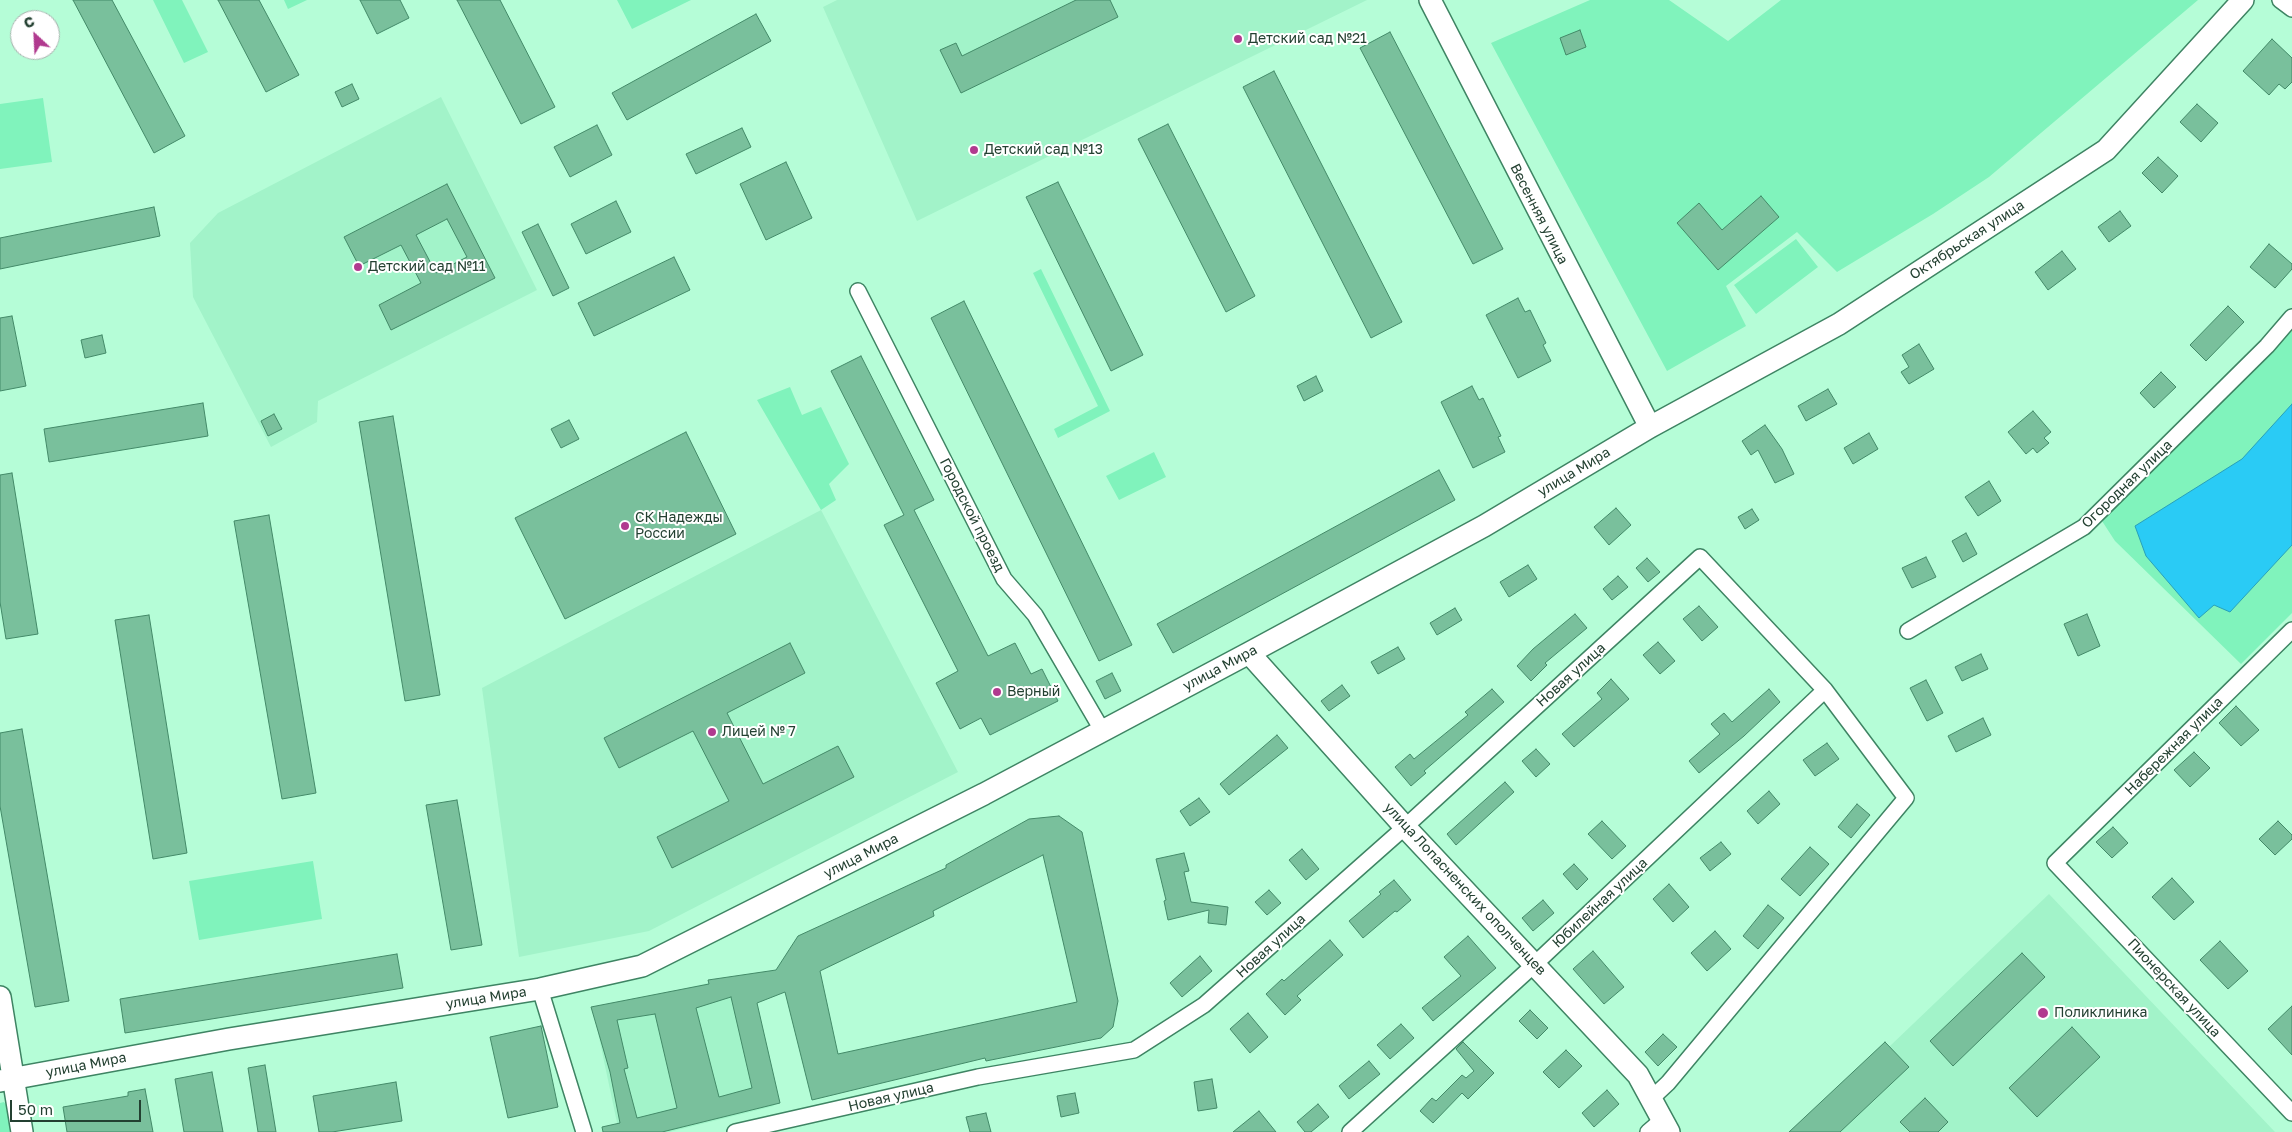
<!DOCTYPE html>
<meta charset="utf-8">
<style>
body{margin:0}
#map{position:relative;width:2292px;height:1132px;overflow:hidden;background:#b5fdd7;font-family:"Golos Text",sans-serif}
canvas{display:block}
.north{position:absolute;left:10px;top:10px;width:50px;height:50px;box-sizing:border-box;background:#fff;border:1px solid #a7b3ad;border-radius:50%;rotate:335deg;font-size:14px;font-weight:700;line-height:20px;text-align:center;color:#234031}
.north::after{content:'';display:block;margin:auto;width:18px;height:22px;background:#b13a8f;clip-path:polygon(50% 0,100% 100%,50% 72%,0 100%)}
.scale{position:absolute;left:10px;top:1100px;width:131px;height:22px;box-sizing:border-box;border:2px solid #234031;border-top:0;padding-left:6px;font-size:15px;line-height:18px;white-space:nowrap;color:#234031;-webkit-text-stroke:4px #fff;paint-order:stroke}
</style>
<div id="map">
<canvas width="2292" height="1132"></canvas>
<div class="north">С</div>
<div class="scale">50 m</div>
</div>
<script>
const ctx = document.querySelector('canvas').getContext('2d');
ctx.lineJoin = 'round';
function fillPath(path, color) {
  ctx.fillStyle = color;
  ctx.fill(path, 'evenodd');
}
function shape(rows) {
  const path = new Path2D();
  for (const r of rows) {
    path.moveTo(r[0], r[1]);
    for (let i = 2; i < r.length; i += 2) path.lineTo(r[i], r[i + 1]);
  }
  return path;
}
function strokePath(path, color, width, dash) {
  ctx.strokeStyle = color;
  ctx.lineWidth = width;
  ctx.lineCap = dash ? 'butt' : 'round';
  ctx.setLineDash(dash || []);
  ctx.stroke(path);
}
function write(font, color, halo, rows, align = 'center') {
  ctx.font = font + ' "Golos Text",sans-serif';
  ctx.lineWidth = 4;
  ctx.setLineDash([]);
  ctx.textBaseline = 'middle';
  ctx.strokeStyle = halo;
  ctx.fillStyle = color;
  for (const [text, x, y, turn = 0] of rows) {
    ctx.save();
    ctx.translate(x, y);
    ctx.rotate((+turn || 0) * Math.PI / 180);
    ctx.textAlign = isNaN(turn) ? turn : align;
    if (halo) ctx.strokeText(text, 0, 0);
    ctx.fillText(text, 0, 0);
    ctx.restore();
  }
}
fillPath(shape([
 [837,0,1367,0,917,221,823,7],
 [441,97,537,290,318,401,317,422,271,447,193,297,190,243,218,213],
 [821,510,958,772,649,931,519,957,482,688],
 [2049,894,2275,1132,1800,1132],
 [744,975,774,1106,669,1132,619,1132,593,1009]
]), '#a2f3c9');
fillPath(shape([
 [153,0,182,0,208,52,184,63],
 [284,0,307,0,288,9],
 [617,0,691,0,632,29],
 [1590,0,1669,0,1728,41,1781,0,2198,0,1989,177,1933,214,1837,272,1797,232,1726,286,1746,326,1667,371,1491,43],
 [43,98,52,162,0,169,0,104],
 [1796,239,1818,267,1756,314,1734,285],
 [1041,269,1110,411,1058,438,1054,429,1098,406,1033,273],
 [2292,330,2292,613,2241,664,2115,541,2102,521,2271,354],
 [790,387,802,415,821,407,849,464,829,484,836,500,821,510,757,400],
 [1154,452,1166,477,1119,500,1106,476],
 [313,861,322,919,199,940,189,881],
 [4,1102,10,1110,13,1132,0,1132,0,1103]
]), '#80f3bc');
const water = shape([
 [2292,404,2292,545,2230,612,2214,605,2199,618,2146,556,2135,526,2242,459,2292,404]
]);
fillPath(water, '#2acbf5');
strokePath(water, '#28a1ba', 1);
const building = shape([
 [73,0,112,0,185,136,154,153,73,0],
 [218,0,259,0,299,75,266,92,218,0],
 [360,0,400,0,409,18,377,34,360,0],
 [457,0,500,0,555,107,521,124,457,0],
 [1076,0,1110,0,1118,17,961,93,940,50,956,43,962,56,1076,0],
 [756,14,771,41,627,120,612,93,756,14],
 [1580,30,1586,47,1566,55,1560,38,1580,30],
 [1390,32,1503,249,1473,264,1360,48,1390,32],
 [2272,39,2292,58,2292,82,2285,89,2279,84,2269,95,2243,71,2272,39],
 [1274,71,1402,322,1371,338,1243,87,1274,71],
 [352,84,359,99,342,107,335,92,352,84],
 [2197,104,2218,123,2201,142,2180,122,2197,104],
 [1168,124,1255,296,1226,312,1138,139,1168,124],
 [597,125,612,155,570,177,554,147,597,125],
 [742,128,751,147,696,174,686,154,742,128],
 [2158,157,2178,176,2162,193,2142,173,2158,157],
 [786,162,812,218,766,240,740,184,786,162],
 [1058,182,1143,355,1111,371,1026,197,1058,182],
 [447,184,495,278,391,330,379,305,421,283,401,245,359,266,344,237,447,184],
 [447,219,467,257,436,273,416,235,447,219],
 [1761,196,1779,217,1718,270,1677,223,1699,203,1722,230,1761,196],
 [616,201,631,232,586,254,571,224,616,201],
 [154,207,160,236,0,269,0,238,154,207],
 [2120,211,2131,226,2109,242,2098,227,2120,211],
 [538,224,569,288,553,296,522,232,538,224],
 [2269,244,2292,264,2292,269,2275,288,2250,267,2269,244],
 [2062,251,2076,269,2048,290,2035,272,2062,251],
 [674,257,690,290,594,336,578,303,674,257],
 [1518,298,1525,312,1530,310,1546,343,1543,345,1551,361,1518,378,1486,315,1518,298],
 [964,301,1132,645,1099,661,931,318,964,301],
 [2228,306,2244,322,2206,361,2190,345,2228,306],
 [12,316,26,386,0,391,0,318,12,316],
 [102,335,106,353,85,358,81,340,102,335],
 [1919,344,1934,369,1909,384,1901,372,1909,367,1902,355,1919,344],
 [861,356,934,500,914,510,988,656,1015,643,1031,674,1042,669,1058,701,990,735,981,718,960,729,936,683,958,671,884,525,904,515,831,371,861,356],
 [2161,372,2176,387,2154,408,2140,393,2161,372],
 [1316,376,1323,391,1304,401,1297,386,1316,376],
 [1472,386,1479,400,1483,398,1501,436,1498,437,1505,452,1473,468,1441,402,1472,386],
 [1828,389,1837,404,1806,421,1798,406,1828,389],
 [203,403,208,436,49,462,44,429,203,403],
 [2033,411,2051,432,2044,438,2049,443,2037,453,2033,448,2026,454,2008,432,2033,411],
 [274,414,282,429,268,436,261,421,274,414],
 [393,416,440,695,405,701,359,422,393,416],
 [569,420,579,439,561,448,551,429,569,420],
 [1765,425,1782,449,1794,474,1775,483,1758,450,1751,455,1742,441,1765,425],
 [686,432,736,534,565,619,515,518,686,432],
 [1869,433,1878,449,1853,464,1844,448,1869,433],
 [1439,470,1455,500,1173,653,1157,624,1439,470],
 [12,473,38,634,6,639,0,602,0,475,12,473],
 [1989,481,2001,501,1978,516,1965,497,1989,481],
 [1616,508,1631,525,1609,545,1594,527,1616,508],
 [1752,509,1759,520,1745,529,1738,517,1752,509],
 [269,515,316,793,282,799,234,521,269,515],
 [1966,533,1977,554,1963,562,1952,541,1966,533],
 [1926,557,1936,577,1912,588,1902,568,1926,557],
 [1647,558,1660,572,1648,582,1636,568,1647,558],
 [1528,565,1537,579,1509,597,1500,582,1528,565],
 [1618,576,1628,587,1612,600,1603,589,1618,576],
 [1699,606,1718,627,1702,641,1683,619,1699,606],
 [1455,608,1462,620,1437,635,1430,623,1455,608],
 [1575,614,1587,628,1545,663,1547,665,1531,681,1517,666,1533,649,1575,614],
 [2087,614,2100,646,2078,656,2064,624,2087,614],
 [149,615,187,853,153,859,115,620,149,615],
 [1658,642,1675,661,1660,674,1643,655,1658,642],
 [790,643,805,673,727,713,763,784,838,746,854,777,672,868,657,837,729,801,693,731,619,768,604,738,790,643],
 [1398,647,1405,659,1378,674,1371,662,1398,647],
 [1981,654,1988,669,1962,681,1955,667,1981,654],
 [1112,673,1121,691,1105,699,1096,681,1112,673],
 [1611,679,1629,699,1574,747,1562,734,1602,699,1597,693,1611,679],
 [1926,680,1943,713,1927,721,1910,688,1926,680],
 [1342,685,1350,696,1329,711,1321,701,1342,685],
 [1492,689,1504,702,1424,771,1426,773,1411,786,1395,767,1410,754,1414,759,1468,715,1465,712,1492,689],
 [1769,689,1780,702,1744,736,1699,773,1689,761,1720,734,1711,724,1724,713,1732,722,1769,689],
 [2236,706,2259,730,2241,746,2219,723,2236,706],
 [1983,718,1991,735,1956,752,1948,736,1983,718],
 [22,729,69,1001,35,1007,0,806,0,733,22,729],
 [1277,735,1288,748,1229,795,1220,784,1277,735],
 [1827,743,1839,759,1815,776,1803,760,1827,743],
 [1536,749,1550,764,1536,777,1522,761,1536,749],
 [2194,752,2210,768,2190,787,2174,770,2194,752],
 [1505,782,1514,792,1456,845,1447,834,1505,782],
 [1769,791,1780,804,1758,824,1747,811,1769,791],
 [1199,798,1210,812,1190,826,1180,811,1199,798],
 [457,800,482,945,451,950,426,805,457,800],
 [1857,804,1870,815,1851,838,1838,827,1857,804],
 [1059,816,1082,832,1118,1001,1113,1027,1101,1038,986,1061,985,1058,812,1100,785,992,757,1003,780,1103,662,1132,603,1132,602,1127,620,1123,610,1072,591,1007,709,984,708,980,776,970,798,936,946,868,946,865,1029,819,1059,816],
 [1043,855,1077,1002,838,1054,820,971,934,916,933,911,1043,855],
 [731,997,752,1088,719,1097,696,1008,731,997],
 [655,1014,677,1108,637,1118,624,1069,628,1068,617,1020,655,1014],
 [1602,821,1626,846,1612,859,1588,834,1602,821],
 [2278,821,2292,835,2292,839,2275,855,2259,839,2278,821],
 [2113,827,2128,843,2112,858,2096,842,2113,827],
 [1721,842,1731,854,1710,871,1700,858,1721,842],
 [1810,847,1829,864,1800,896,1781,879,1810,847],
 [1302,849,1319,869,1306,880,1289,860,1302,849],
 [1184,853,1189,871,1184,872,1191,902,1228,907,1226,925,1208,923,1209,910,1168,920,1164,901,1166,900,1156,859,1184,853],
 [1574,864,1588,879,1577,890,1563,874,1574,864],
 [2172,878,2194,902,2174,920,2152,897,2172,878],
 [1394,880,1411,900,1397,912,1395,911,1363,938,1349,921,1381,894,1379,892,1394,880],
 [1669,884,1689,907,1673,922,1653,899,1669,884],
 [1269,890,1281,903,1267,915,1255,902,1269,890],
 [1543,900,1554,913,1533,931,1522,918,1543,900],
 [1768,905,1784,918,1758,949,1743,936,1768,905],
 [1715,931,1731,949,1707,971,1691,953,1715,931],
 [1468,936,1496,968,1433,1021,1422,1008,1461,976,1444,957,1468,936],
 [1330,940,1343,955,1297,996,1301,1000,1285,1015,1266,994,1282,979,1284,981,1330,940],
 [2220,941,2248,971,2228,989,2200,960,2220,941],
 [1593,951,1624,987,1604,1004,1573,969,1593,951],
 [2022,953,2045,977,1953,1066,1930,1041,2022,953],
 [397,954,403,988,125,1033,120,999,397,954],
 [1200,956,1212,971,1182,997,1170,983,1200,956],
 [2292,1006,2292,1055,2268,1029,2292,1006],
 [1530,1010,1548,1028,1537,1039,1519,1021,1530,1010],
 [1248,1013,1268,1037,1250,1053,1230,1029,1248,1013],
 [1401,1024,1414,1038,1390,1059,1377,1045,1401,1024],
 [541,1026,558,1107,508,1118,490,1037,541,1026],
 [2072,1027,2100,1057,2037,1117,2009,1088,2072,1027],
 [1663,1034,1677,1047,1658,1066,1645,1052,1663,1034],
 [1463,1042,1494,1073,1468,1099,1462,1093,1433,1123,1420,1111,1432,1098,1436,1101,1462,1075,1466,1078,1474,1071,1456,1049,1463,1042],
 [1885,1042,1909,1067,1840,1132,1789,1132,1885,1042],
 [1566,1050,1582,1066,1559,1088,1543,1072,1566,1050],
 [1369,1061,1380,1074,1349,1099,1339,1086,1369,1061],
 [265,1065,276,1132,258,1132,248,1068,265,1065],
 [212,1072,223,1132,184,1132,175,1079,212,1072],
 [1212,1079,1217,1108,1198,1111,1194,1082,1212,1079],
 [396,1082,402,1121,332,1132,319,1132,313,1096,396,1082],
 [145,1089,153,1132,67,1132,63,1107,128,1096,128,1092,145,1089],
 [1607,1090,1619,1104,1594,1127,1582,1113,1607,1090],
 [1075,1093,1079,1113,1061,1117,1057,1096,1075,1093],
 [1925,1098,1948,1122,1938,1132,1910,1132,1900,1122,1925,1098],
 [1318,1104,1329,1117,1311,1132,1305,1132,1297,1122,1318,1104],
 [1259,1111,1276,1132,1233,1132,1259,1111],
 [986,1113,991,1132,970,1132,966,1117,986,1113]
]);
fillPath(building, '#79c09c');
strokePath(building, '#438a68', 1);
const street = shape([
 [2280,0,2292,9],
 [858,291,1004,579,1035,615,1102,730],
 [2292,630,2055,863,2292,1113],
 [1908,631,2084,527,2267,346,2292,317],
 [540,989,584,1132],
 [735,1132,978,1077,1134,1050,1204,1005,1405,827,1700,557,1825,690,1906,798,1668,1083,1652,1098],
 [1350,1132,1535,964,1825,690],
 [1648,1132,1662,1120]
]);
const secondary = shape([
 [1430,0,1650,427],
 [1249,653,1405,827,1638,1075,1669,1132],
 [0,997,22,1132],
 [0,1081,229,1039,540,989,642,966,984,794,1249,653,1484,526,1650,427,1839,324,2106,150,2243,0]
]);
strokePath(street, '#3e8463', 18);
strokePath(secondary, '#3e8463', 24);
strokePath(street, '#fff', 15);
strokePath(secondary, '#fff', 21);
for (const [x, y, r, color] of [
 [1238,39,5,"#b13a8f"],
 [974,150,5,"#b13a8f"],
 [358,267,5,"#b13a8f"],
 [625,526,5,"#b13a8f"],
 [997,692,5,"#b13a8f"],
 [712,732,5,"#b13a8f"],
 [2043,1013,6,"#b13a8f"]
]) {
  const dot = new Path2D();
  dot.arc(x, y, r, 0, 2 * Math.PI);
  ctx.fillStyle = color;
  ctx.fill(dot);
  strokePath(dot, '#fff', 2);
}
write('14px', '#234031', '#fff', [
 ["Детский сад №21",1248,39],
 ["Детский сад №13",984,150],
 ["Детский сад №11",368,267],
 ["СК Надежды",635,518],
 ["России",635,534],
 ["Верный",1007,692],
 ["Лицей № 7",722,732],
 ["Поликлиника",2054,1013]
], 'left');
write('14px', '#234031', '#fff', [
 ["Весенняя улица",1539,214,63],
 ["Октябрьская улица",1967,240,-33],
 ["улица Мира",1574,472,-31],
 ["Огородная улица",2127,484,-44],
 ["Городской проезд",972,515,63],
 ["улица Мира",1220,668,-28],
 ["Новая улица",1571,675,-42],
 ["Набережная улица",2174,746,-45],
 ["улица Мира",861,856,-27],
 ["улица Лопасненских ополченцев",1465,889,47],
 ["Юбилейная улица",1600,903,-43],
 ["Новая улица",1271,946,-42],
 ["Пионерская улица",2174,988,47],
 ["улица Мира",486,998,-9],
 ["улица Мира",86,1065,-11],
 ["Новая улица",891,1097,-13]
]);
</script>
